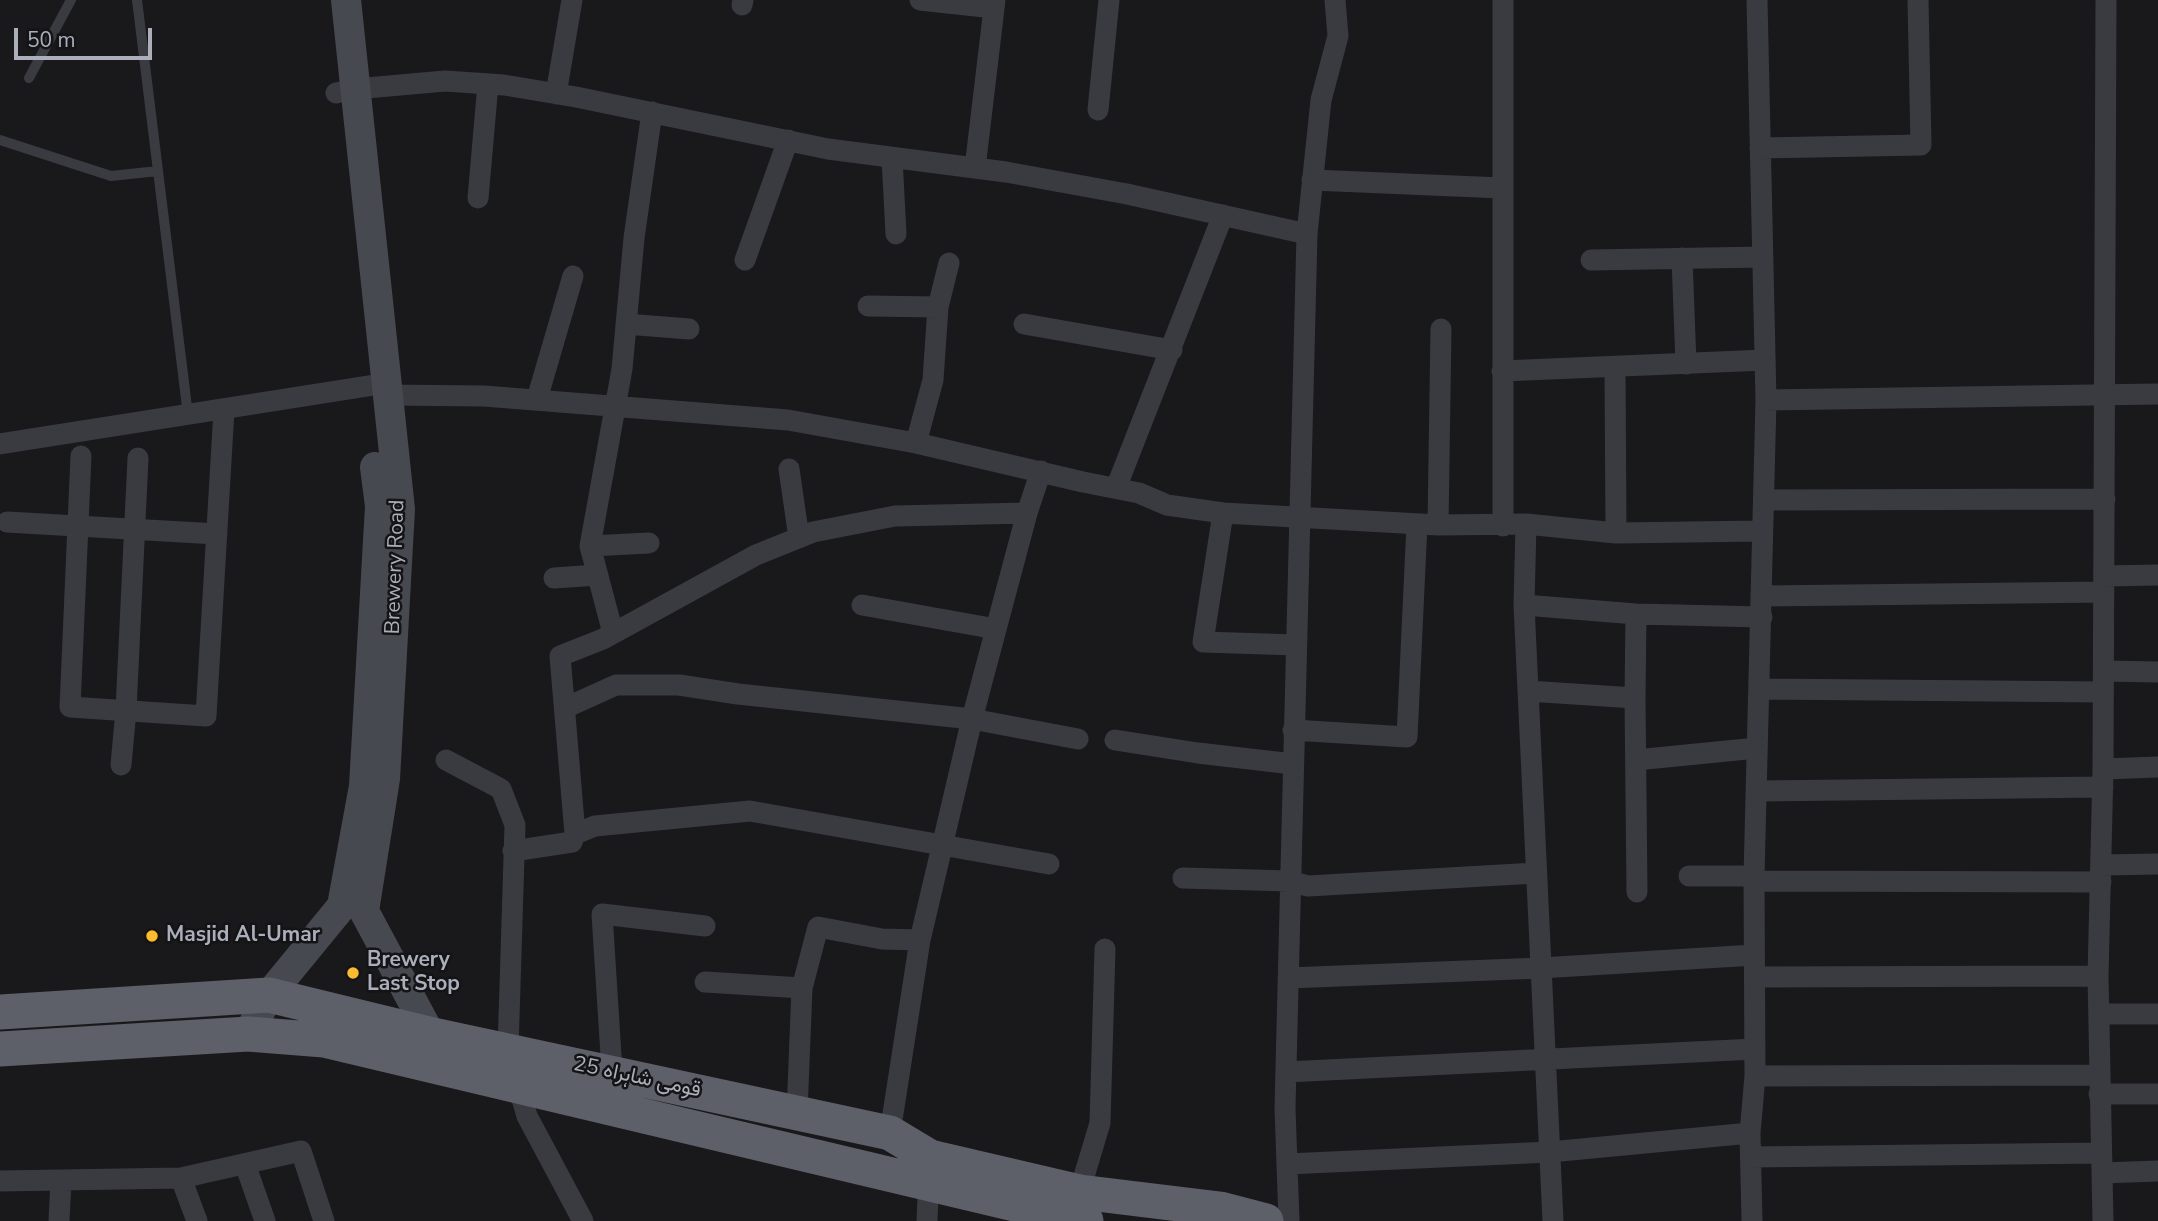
<!DOCTYPE html>
<meta charset="utf-8">
<style>
body{margin:0}
#map{position:relative;width:2158px;height:1221px;overflow:hidden;background:#19191b;font-family:"Nunito Sans",sans-serif}
canvas{display:block}
.scale{position:absolute;left:14px;top:28px;width:138px;height:32px;box-sizing:border-box;border:4px solid #abafbc;border-top:0;padding-left:9px;font-size:21px;line-height:24px;white-space:nowrap;color:#abafbc;-webkit-text-stroke:5px #141416;paint-order:stroke}
</style>
<div id="map">
<canvas width="2158" height="1221"></canvas>
<div class="scale">50 m</div>
</div>
<script>
const ctx = document.querySelector('canvas').getContext('2d');
ctx.lineJoin = 'round';
function shape(rows) {
  const path = new Path2D();
  for (const r of rows) {
    path.moveTo(r[0], r[1]);
    for (let i = 2; i < r.length; i += 2) path.lineTo(r[i], r[i + 1]);
  }
  return path;
}
function strokePath(path, color, width, dash) {
  ctx.strokeStyle = color;
  ctx.lineWidth = width;
  ctx.lineCap = dash ? 'butt' : 'round';
  ctx.setLineDash(dash || []);
  ctx.stroke(path);
}
function write(font, color, halo, rows, align = 'center') {
  ctx.font = font + ' "Nunito Sans",Vazirmatn,sans-serif';
  ctx.lineWidth = 5;
  ctx.setLineDash([]);
  ctx.textBaseline = 'middle';
  ctx.strokeStyle = halo;
  ctx.fillStyle = color;
  for (const [text, x, y, turn = 0] of rows) {
    ctx.save();
    ctx.translate(x, y);
    ctx.rotate((+turn || 0) * Math.PI / 180);
    ctx.textAlign = isNaN(turn) ? turn : align;
    if (halo) ctx.strokeText(text, 0, 0);
    ctx.fillText(text, 0, 0);
    ctx.restore();
  }
}
strokePath(shape([
 [137,0,188,415],
 [29,78,71,0],
 [0,140,111,176,158,171]
]), '#3a3b41', 10);
strokePath(shape([
 [920,0,994,8],
 [1503,0,1503,526],
 [742,5,743,0],
 [336,93,355,89,445,81,504,85,576,97,828,149,1006,172,1127,194,1307,234],
 [556,94,572,0],
 [1098,110,1109,0],
 [1760,148,1921,145,1918,0],
 [892,158,896,234],
 [975,168,995,0],
 [1312,180,1502,188],
 [478,198,488,84],
 [1682,258,1686,364],
 [745,260,788,140],
 [1591,260,1763,257],
 [868,306,938,307],
 [626,324,689,329],
 [1024,324,1172,350],
 [1615,367,1616,533],
 [1502,371,1765,360],
 [388,395,484,396,788,420,916,443,1083,482,1139,493,1167,505,1223,513,1438,525,1526,524,1616,533,1762,531],
 [537,399,573,276],
 [1766,400,2158,394],
 [916,443,933,380,938,307,949,263],
 [0,444,387,383],
 [81,456,70,707,206,716,224,410],
 [789,469,799,538],
 [1116,488,1223,215],
 [1764,500,2105,499],
 [1223,513,1203,642,1296,645],
 [7,522,217,534],
 [1526,524,1524,605,1553,1221],
 [1438,525,1441,329],
 [590,546,649,543],
 [2104,576,2158,575],
 [554,578,598,575],
 [1763,596,2104,592],
 [862,605,996,629],
 [1524,605,1636,614,1762,617],
 [613,633,590,546,622,369,634,238,652,112],
 [2104,671,2158,672],
 [1761,689,2103,692],
 [1528,691,1635,698,1636,614],
 [1635,698,1637,892],
 [565,708,616,685,679,685,738,694,972,719,1078,739],
 [1293,730,1407,737,1417,524],
 [1115,740,1198,753,1293,764],
 [446,760,501,789,515,825,508,1050,527,1116,583,1221],
 [1636,760,1757,748],
 [121,765,126,710,138,458],
 [2103,769,2158,767],
 [1758,791,2103,787],
 [575,834,595,826,750,811,1049,864],
 [513,851,572,842,575,834,560,656,603,639,756,555,813,532,895,516,1027,513],
 [2102,865,2158,864],
 [1689,876,1754,876],
 [1183,878,1289,881,1308,886,1536,873],
 [1756,881,2101,882],
 [1755,977,2098,976],
 [1288,978,1541,968,1754,955],
 [705,982,802,988],
 [2099,1014,2158,1014],
 [612,1071,602,914,705,926],
 [1286,1072,1755,1049],
 [1755,1076,2099,1075],
 [2099,1094,2158,1094],
 [797,1113,802,988,818,927,882,939,920,940],
 [890,1133,920,940,972,719,1027,513,1041,471],
 [1751,1157,2100,1153],
 [245,1164,265,1221],
 [1287,1164,1550,1152,1750,1133],
 [2102,1173,2158,1171],
 [181,1178,197,1221],
 [0,1181,181,1178,301,1151,324,1221],
 [1076,1203,1100,1123,1105,949],
 [59,1221,61,1181],
 [927,1221,929,1173],
 [1289,1221,1285,1108,1307,234,1321,100,1338,36,1335,0],
 [1752,1221,1750,1133,1755,1076,1754,876,1766,400,1757,0],
 [2103,1221,2098,976,2103,769,2106,0]
]), '#3a3b41', 21);
strokePath(shape([
 [346,0,400,509,385,779,364,911,437,1047],
 [248,1034,269,995,342,906,364,786,380,506,375,467]
]), '#474951', 30);
strokePath(shape([
 [0,1012,269,995,429,1034,890,1133,930,1157,1080,1192,1220,1209,1266,1221],
 [0,1049,248,1034,324,1040,1086,1221]
]), '#5d6069', 35);
for (const [x, y, r, color] of [
 [152,936,7,"#fcbc30"],
 [353,973,7,"#fcbc30"]
]) {
  const dot = new Path2D();
  dot.arc(x, y, r, 0, 2 * Math.PI);
  ctx.fillStyle = color;
  ctx.fill(dot);
  strokePath(dot, '#141416', 2.5);
}
write('21px', '#abafbc', '#141416', [
 ["Brewery Road",396,567,-88],
 ["قومی شاہراہ 25",637,1078,12]
]);
write('bold 21px', '#abafbc', '#141416', [
 ["Masjid Al-Umar",166,936],
 ["Brewery",367,961],
 ["Last Stop",367,985]
], 'left');
</script>
